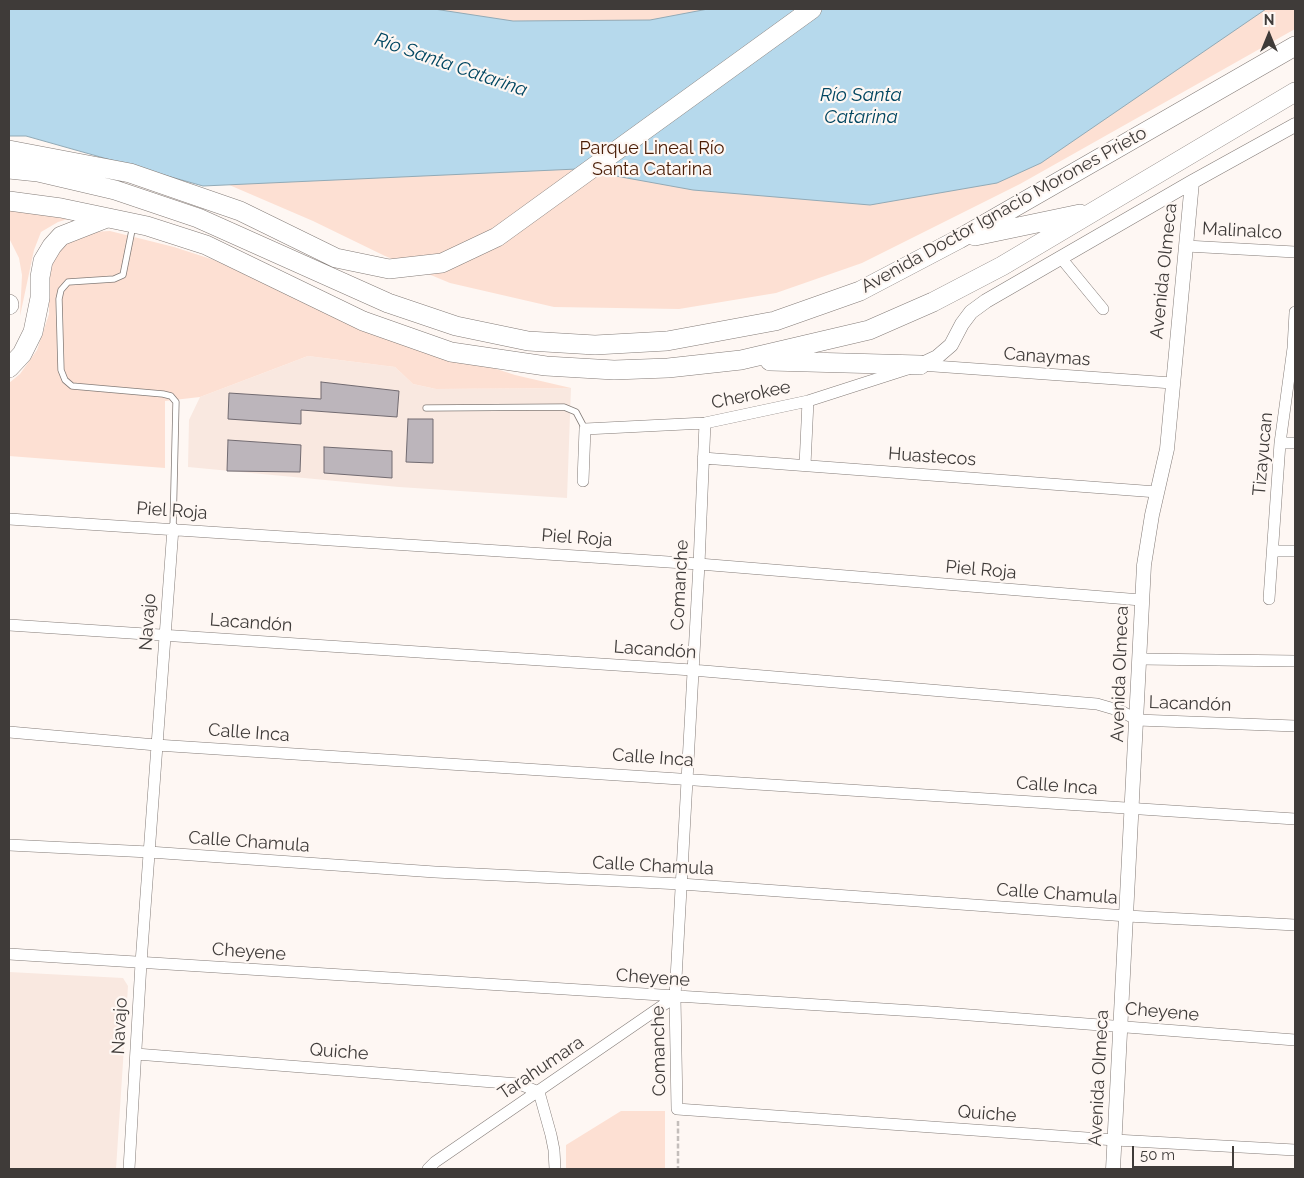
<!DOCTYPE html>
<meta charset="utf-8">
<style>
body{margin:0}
#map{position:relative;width:1304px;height:1178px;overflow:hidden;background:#fef7f3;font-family:Raleway,sans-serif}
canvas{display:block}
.frame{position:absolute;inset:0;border:10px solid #3f3b39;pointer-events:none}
.north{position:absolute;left:1244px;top:10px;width:50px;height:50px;-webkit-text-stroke:4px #fef7f3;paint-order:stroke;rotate:0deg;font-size:14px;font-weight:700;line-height:20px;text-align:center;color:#3f3b39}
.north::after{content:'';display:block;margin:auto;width:18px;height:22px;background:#3f3b39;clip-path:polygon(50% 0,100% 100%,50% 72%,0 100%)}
.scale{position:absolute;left:1132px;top:1146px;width:102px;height:22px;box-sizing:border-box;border:2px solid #3f3b39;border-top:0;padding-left:6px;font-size:15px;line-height:18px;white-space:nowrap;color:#3f3b39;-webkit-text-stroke:4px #fef7f3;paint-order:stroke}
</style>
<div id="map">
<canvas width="1304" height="1178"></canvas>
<div class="frame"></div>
<div class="north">N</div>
<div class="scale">50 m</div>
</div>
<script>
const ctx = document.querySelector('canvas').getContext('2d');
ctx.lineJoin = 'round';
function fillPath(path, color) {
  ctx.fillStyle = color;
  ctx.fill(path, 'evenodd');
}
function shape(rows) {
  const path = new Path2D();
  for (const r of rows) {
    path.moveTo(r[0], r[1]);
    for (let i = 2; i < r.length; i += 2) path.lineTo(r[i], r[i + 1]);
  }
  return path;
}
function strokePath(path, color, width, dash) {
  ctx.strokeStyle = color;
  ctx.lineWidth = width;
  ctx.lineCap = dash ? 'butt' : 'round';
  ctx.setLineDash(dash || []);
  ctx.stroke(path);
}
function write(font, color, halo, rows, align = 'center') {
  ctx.font = font + ' Raleway,sans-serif';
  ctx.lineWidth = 4.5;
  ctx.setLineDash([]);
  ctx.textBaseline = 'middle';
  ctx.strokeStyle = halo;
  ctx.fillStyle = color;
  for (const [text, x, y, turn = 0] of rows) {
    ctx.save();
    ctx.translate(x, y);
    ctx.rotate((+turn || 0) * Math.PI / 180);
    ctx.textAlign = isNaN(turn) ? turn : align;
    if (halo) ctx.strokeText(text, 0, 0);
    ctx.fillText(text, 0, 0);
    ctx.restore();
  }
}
fillPath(shape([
 [308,356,395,367,413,384,436,389,571,388,567,498,399,487,188,467,189,420,200,397],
 [9,972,123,978,128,986,116,1169,9,1169]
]), '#f9e8e0');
fillPath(shape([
 [9,9,1295,9,1295,29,1020,184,862,263,776,293,679,309,554,307,450,283,385,256,313,221,213,178],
 [9,208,78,216,58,222,41,232,34,250,20,316,22,275,19,258,9,238],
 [110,231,174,247,251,272,392,335,515,375,571,388,436,389,413,384,395,367,308,356,200,397,165,401,165,468,9,456,9,383,20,374,37,350,49,314,49,281,53,260,63,246,74,237,91,232],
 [621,1111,665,1111,665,1169,566,1169,566,1145]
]), '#fde0d3');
const water = shape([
 [9,9,434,9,513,21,650,20,708,9,1266,9,1041,163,997,183,870,205,693,190,577,169,203,186,26,136,9,136,9,9]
]);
fillPath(water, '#b6d9ec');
strokePath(water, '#92aab6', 1);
const building = shape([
 [321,382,399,391,397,417,301,410,301,424,228,419,229,393,321,399,321,382],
 [408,419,433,419,433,463,406,462,408,419],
 [228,440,301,445,300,472,227,471,228,440],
 [324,447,392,451,392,478,324,473,324,447]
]);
fillPath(building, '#bcb5bb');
strokePath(building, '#726b71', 1);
const service = shape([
 [133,225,123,275,114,279,68,282,61,290,59,299,61,370,65,380,72,386,163,394,171,396,176,402,173,528],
 [426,408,564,407,576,412,585,429]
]);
const minor = shape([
 [1186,246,1295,252],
 [1061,258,1103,309],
 [705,423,699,564,675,997,677,1109,1115,1140,1295,1150],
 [1280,443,1295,443],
 [703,458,1157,492],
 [805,465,808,401],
 [583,481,585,429,705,423,808,401,920,365,1172,383],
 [9,519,699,564,1141,600],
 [1273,551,1295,551],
 [1269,599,1280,443,1293,348,1295,312],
 [9,625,692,670,1097,704,1121,711,1137,720,1295,726],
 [1140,659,1295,661],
 [9,732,156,745,1295,819],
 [9,845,149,852,435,872,681,884,1127,916,1295,925],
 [9,954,931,1012,1295,1040],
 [136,1054,519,1084,539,1092,551,1135,554,1150,555,1169],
 [129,1169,141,963,173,528],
 [428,1169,435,1162,675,997]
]);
const tertiary = shape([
 [920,365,937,357,951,345,962,324,971,312,986,301,1192,182,1295,125],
 [1113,1169,1144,565,1152,515,1167,449,1192,182]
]);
const trunk = shape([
 [9,150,130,173,240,211,336,258,389,269,442,263,497,237,812,9],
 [9,169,38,172,115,190,198,218,388,303,456,326,528,341,595,345,667,341,775,321,860,291,959,239,1295,46],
 [9,201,61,208,147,226,206,245,363,321,451,352,546,366,614,370,668,368,741,360,869,330,933,302,1002,266,1295,92],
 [975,236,1080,214],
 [9,304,9,305],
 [770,361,920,365],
 [9,368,22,354,33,332,40,298,40,277,43,261,52,246,61,236,107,218]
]);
strokePath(service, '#847c78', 7);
strokePath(minor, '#847c78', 12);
strokePath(tertiary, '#847c78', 15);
strokePath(trunk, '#847c78', 20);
strokePath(shape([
 [678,1121,678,1169]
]), '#c4bebb', 2.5, [5, 2.5]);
strokePath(service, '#fff', 5.5);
strokePath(minor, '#fff', 11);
strokePath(tertiary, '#fff', 14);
strokePath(trunk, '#fff', 19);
write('18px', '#4a1d06', '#fef7f3', [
 ["Parque Lineal Río",652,149],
 ["Santa Catarina",652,170]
]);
write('18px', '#3f3b39', '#fef7f3', [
 ["Avenida Doctor Ignacio Morones Prieto",1004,210,-29],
 ["Malinalco",1242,231,3],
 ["Avenida Olmeca",1164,271,-84],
 ["Canaymas",1047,357,4],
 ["Cherokee",751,395,-12],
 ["Tizayucan",1263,454,-85],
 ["Huastecos",932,457,4],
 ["Piel Roja",172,511,4],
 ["Piel Roja",577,538,4],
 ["Piel Roja",981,570,5],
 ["Comanche",680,585,-87],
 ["Navajo",148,622,-86],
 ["Lacandón",251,623,4],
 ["Lacandón",655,650,4],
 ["Avenida Olmeca",1120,674,-88],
 ["Lacandón",1190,704,2],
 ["Calle Inca",249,733,4],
 ["Calle Inca",653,758,4],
 ["Calle Inca",1057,786,4],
 ["Calle Chamula",249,842,4],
 ["Calle Chamula",653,866,3],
 ["Calle Chamula",1057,894,4],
 ["Cheyene",249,952,4],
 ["Cheyene",653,978,4],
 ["Cheyene",1162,1012,5],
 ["Navajo",120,1026,-87],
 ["Comanche",659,1051,-91],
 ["Quiche",339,1052,4],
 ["Tarahumara",541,1068,-34],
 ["Avenida Olmeca",1099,1078,-87],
 ["Quiche",987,1114,4]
]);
write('italic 19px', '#014661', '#fef7f3', [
 ["Río Santa Catarina",451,65,19],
 ["Río Santa",861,95],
 ["Catarina",861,117]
]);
</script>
